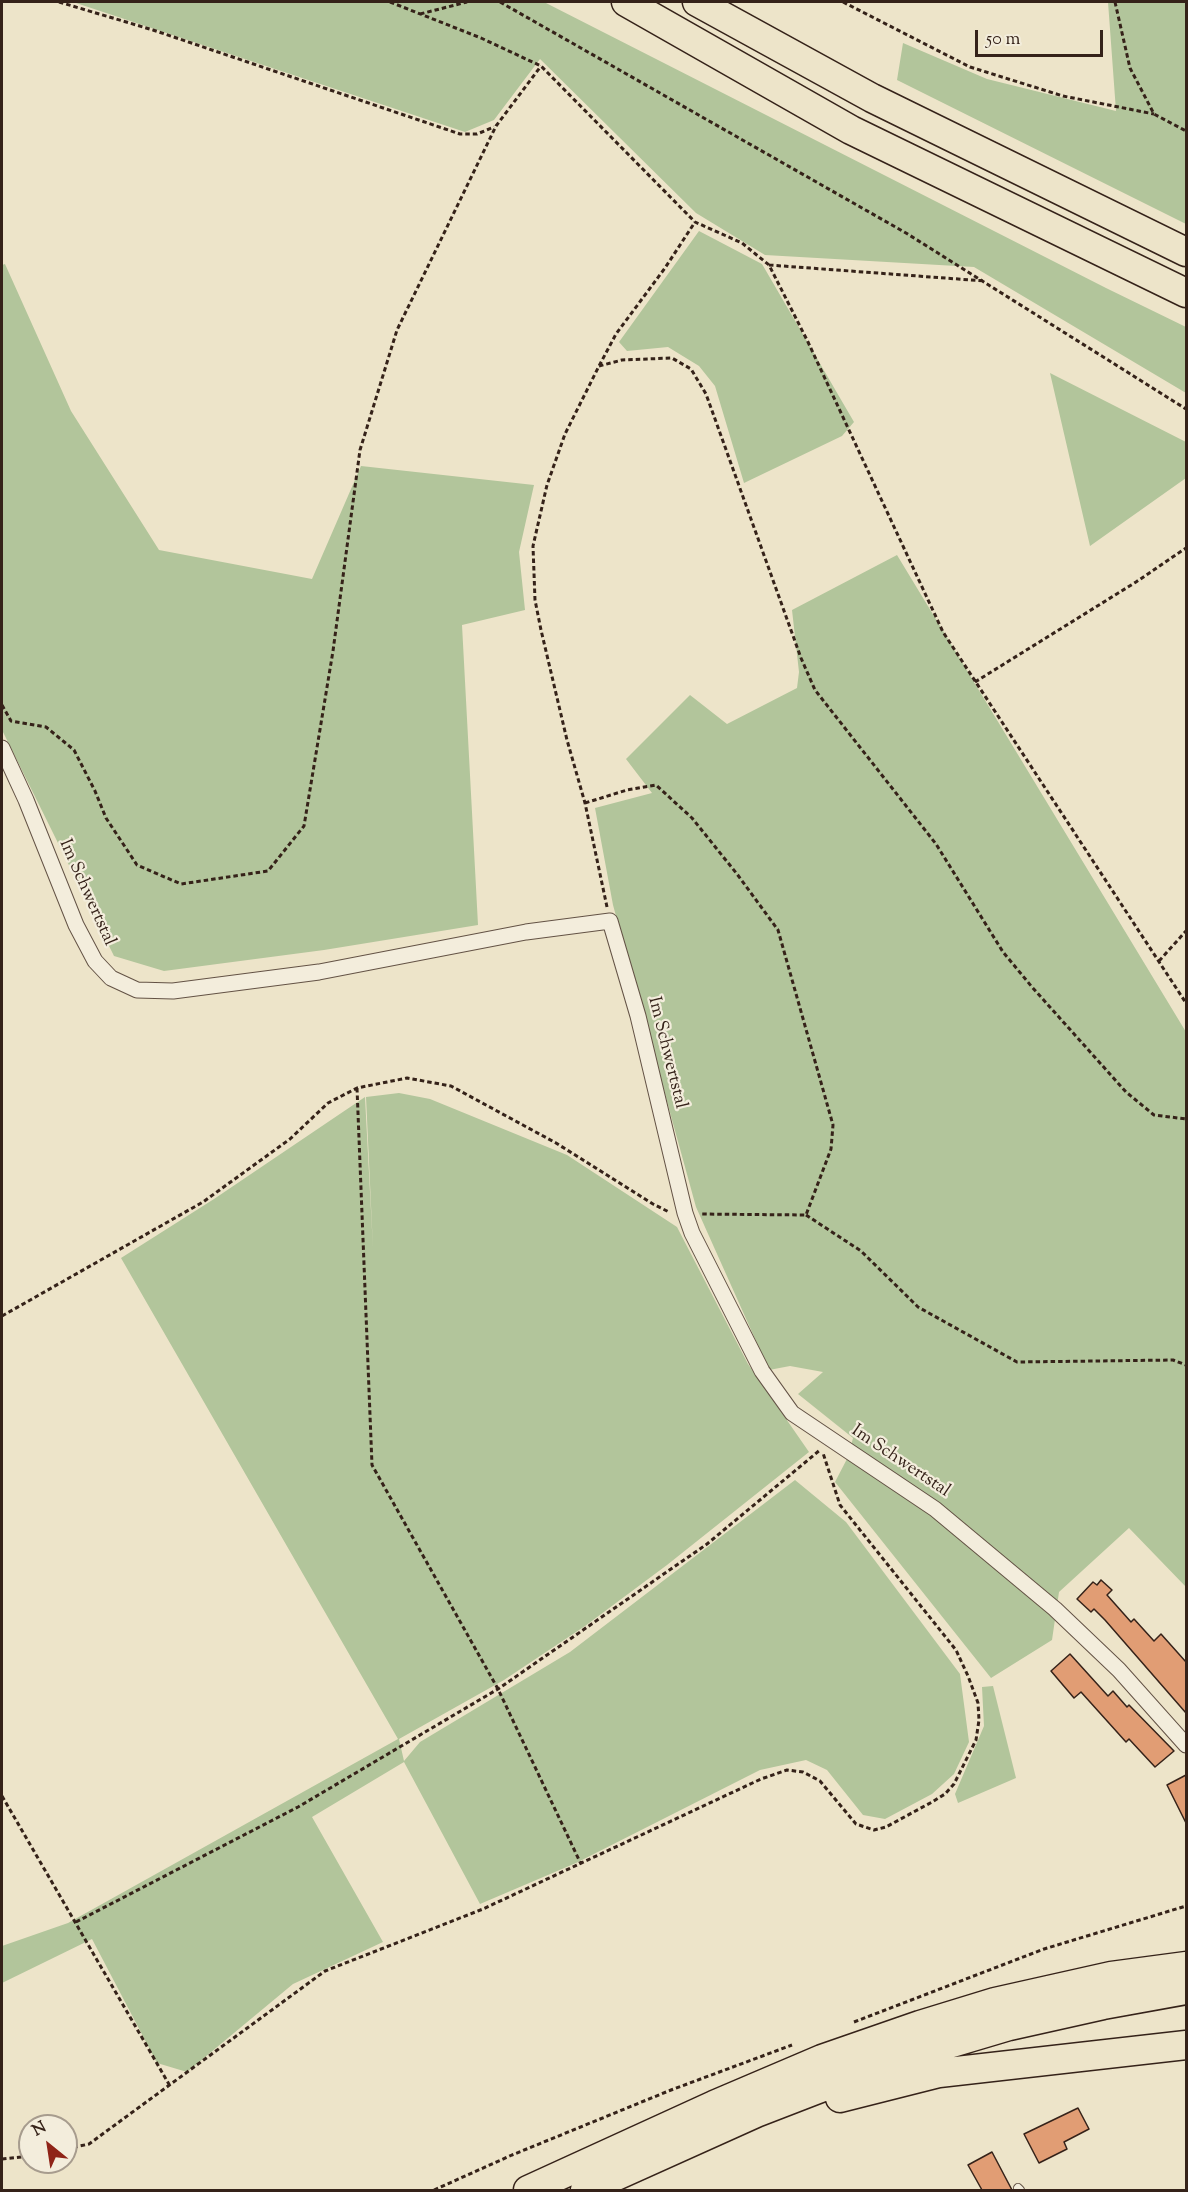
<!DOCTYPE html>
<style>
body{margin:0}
#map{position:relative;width:1188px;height:2192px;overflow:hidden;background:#ede4c9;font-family:"Sorts Mill Goudy",serif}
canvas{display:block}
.frame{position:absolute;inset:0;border:3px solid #352219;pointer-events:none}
.north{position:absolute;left:18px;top:2114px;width:60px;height:60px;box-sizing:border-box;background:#f3eddc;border:2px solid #a79c8e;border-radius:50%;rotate:330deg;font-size:16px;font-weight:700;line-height:24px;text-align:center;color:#352219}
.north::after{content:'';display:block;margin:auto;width:21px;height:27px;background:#8f2418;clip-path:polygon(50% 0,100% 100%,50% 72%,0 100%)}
.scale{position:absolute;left:975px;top:30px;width:128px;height:27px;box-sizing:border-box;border:3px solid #352219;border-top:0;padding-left:8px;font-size:18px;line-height:21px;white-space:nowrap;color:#352219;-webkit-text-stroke:4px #f3eddc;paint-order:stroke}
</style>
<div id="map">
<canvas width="1188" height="2192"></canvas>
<div class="frame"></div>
<div class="north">N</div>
<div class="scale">50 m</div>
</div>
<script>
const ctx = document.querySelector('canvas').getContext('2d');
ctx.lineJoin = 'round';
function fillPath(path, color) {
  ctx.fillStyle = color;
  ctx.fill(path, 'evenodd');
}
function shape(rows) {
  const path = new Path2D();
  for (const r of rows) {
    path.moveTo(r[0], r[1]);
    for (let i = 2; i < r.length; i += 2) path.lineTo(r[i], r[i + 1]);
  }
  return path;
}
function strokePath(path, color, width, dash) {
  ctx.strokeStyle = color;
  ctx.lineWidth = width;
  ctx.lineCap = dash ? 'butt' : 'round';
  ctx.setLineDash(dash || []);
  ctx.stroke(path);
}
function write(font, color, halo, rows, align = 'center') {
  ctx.font = font + ' "Sorts Mill Goudy",serif';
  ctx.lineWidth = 4.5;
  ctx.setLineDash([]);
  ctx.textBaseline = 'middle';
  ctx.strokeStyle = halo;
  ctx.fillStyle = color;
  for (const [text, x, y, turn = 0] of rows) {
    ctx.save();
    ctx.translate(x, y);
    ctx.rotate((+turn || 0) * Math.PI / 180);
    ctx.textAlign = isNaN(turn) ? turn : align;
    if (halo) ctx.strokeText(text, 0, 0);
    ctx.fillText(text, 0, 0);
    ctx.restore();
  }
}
fillPath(shape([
 [73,2,544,2,1106,288,1186,327,1186,393,974,267,765,255,696,213,540,59,494,120,465,132],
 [1108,2,1186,2,1186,224,897,80,903,43,987,79,1116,111],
 [699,231,762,264,854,422,842,436,744,483,715,386,699,366,668,347,627,351,619,342],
 [5,264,71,411,159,550,312,579,361,466,534,485,519,552,525,610,462,625,478,925,324,950,164,971,114,956,2,730,2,265],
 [1050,373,1186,442,1186,478,1090,546],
 [897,555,1186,1032,1186,1587,1129,1528,1059,1592,1052,1640,991,1678,835,1482,848,1457,853,1438,798,1394,823,1372,790,1366,769,1370,696,1207,613,905,595,808,652,793,626,759,690,695,727,724,797,688,799,672,792,610],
 [399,1093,430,1099,567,1155,677,1227,748,1364,809,1452,667,1565,585,1626,504,1680,399,1739,404,1761,420,1742,570,1652,795,1480,846,1522,960,1674,969,1742,954,1774,932,1794,885,1819,863,1815,827,1770,806,1760,760,1770,576,1863,480,1904,404,1762,312,1817,383,1942,293,1984,187,2072,157,2063,92,1939,2,1983,2,1946,68,1923,398,1739,121,1258,214,1199,365,1097,373,1249,366,1097],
 [993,1686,1016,1778,958,1803,955,1794,984,1726,982,1687]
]), '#b2c59b');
const building = shape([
 [1101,1580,1112,1590,1107,1595,1131,1622,1134,1619,1154,1641,1161,1634,1186,1662,1186,1713,1105,1620,1094,1609,1091,1612,1077,1599,1093,1582,1097,1585,1101,1580],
 [1070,1654,1108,1696,1113,1691,1127,1707,1129,1705,1174,1751,1155,1767,1129,1739,1126,1742,1081,1692,1074,1698,1051,1671,1070,1654],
 [1186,1775,1186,1823,1167,1785,1186,1775],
 [1078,2108,1089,2129,1064,2142,1067,2149,1039,2163,1024,2134,1078,2108],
 [992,2152,1012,2190,982,2190,968,2165,992,2152]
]);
fillPath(building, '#e19d74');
strokePath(building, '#352219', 1.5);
const lane = shape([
 [1018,2188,1020,2190]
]);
const street = shape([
 [2,748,26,800,76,925,95,961,111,978,137,990,173,991,319,972,526,932,610,921,638,1016,685,1213,692,1233,762,1371,792,1413,935,1509,1055,1609,1119,1670,1186,1745]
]);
const highway = shape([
 [626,2,851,130,1186,293],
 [697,2,872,98,1186,252],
 [840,2098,939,2073,1186,2045],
 [528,2190,714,2105,822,2059,920,2025,995,2002,1111,1976,1186,1966],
 [585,2190,756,2113,888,2062,1009,2026,1103,2005,1186,1990]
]);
strokePath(lane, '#635245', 10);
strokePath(street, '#635245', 17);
strokePath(highway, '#352219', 31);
strokePath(shape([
 [59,2,153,30,460,134,477,134,494,127],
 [390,2,481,38,541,66,695,222,742,243,769,265,808,342,943,632,1186,1003],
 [500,2,906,233,1186,409],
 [843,2,970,67,1063,96,1154,114],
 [1115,2,1130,68,1154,114,1186,131],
 [420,14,467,2],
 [769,265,985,281],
 [599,366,622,360,672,358,691,369,706,394,801,658,815,690,936,844,1003,952,1032,987,1126,1092,1154,1115,1186,1119],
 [975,682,1136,582,1186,548],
 [2,705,11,721,46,727,74,750,95,791,106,818,137,865,181,884,268,871,304,826,333,651,360,450,397,330,496,126,541,66],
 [585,803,627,790,656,785,692,818,737,874,778,930,833,1125,831,1149,806,1215,700,1214],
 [607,907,585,803,567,740,541,630,535,600,533,546,547,485,565,434,599,366,616,334,665,268,695,222],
 [1159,961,1186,931],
 [357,1088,372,1465,498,1689,581,1864],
 [806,1215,861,1251,918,1307,1017,1362,1173,1360,1186,1365],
 [2,1316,203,1202,290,1139,328,1103,357,1088,407,1078,451,1086,556,1143,653,1204,669,1212],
 [2,1796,170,2086],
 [76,1922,298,1807,498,1689,707,1544,820,1450],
 [854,2022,1044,1949,1186,1906],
 [66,2149,89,2144,325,1971,483,1909,761,1779,787,1770,803,1772,820,1781,856,1824,874,1830,886,1827,932,1802,945,1794,954,1784,976,1740,979,1720,978,1703,968,1676,956,1650,840,1505,823,1453],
 [2,2159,30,2156],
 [434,2190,512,2155,671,2090,792,2045]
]), '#352219', 3, [4.5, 3]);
strokePath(lane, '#f3eddc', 8);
strokePath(street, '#f3eddc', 15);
strokePath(highway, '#ede4c9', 28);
write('18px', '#352219', '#f3eddc', [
 ["Im Schwertstal",86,893,66],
 ["Im Schwertstal",666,1053,76],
 ["Im Schwertstal",900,1462,34]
]);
</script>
